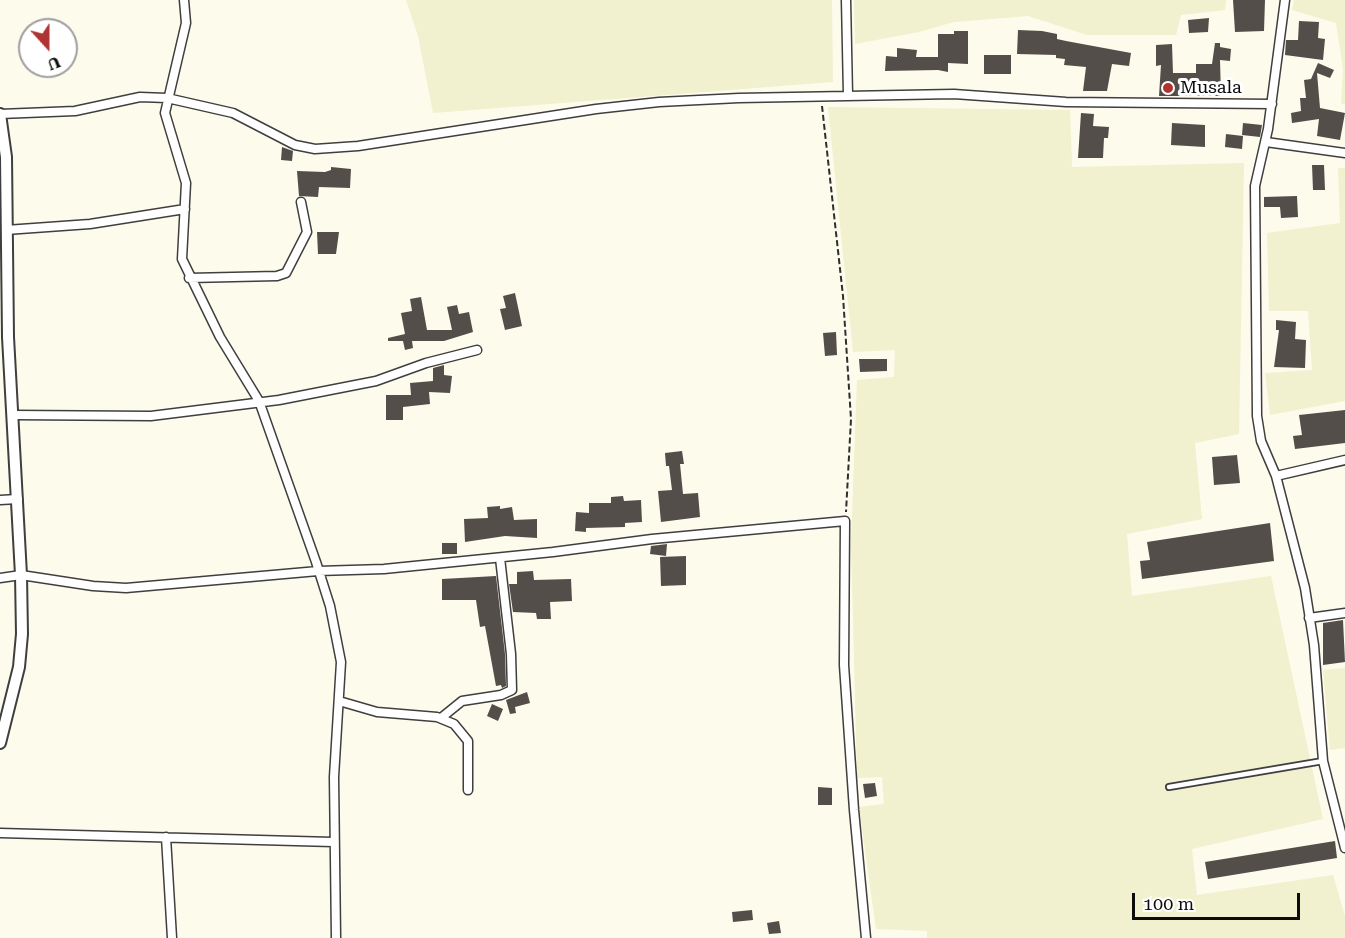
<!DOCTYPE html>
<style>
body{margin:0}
#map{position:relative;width:1345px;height:938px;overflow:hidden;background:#fdfbec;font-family:"Roboto Serif",serif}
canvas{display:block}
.north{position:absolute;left:18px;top:18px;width:60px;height:60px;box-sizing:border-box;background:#fff;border:2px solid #9e9e9e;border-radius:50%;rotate:159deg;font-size:16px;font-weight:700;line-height:24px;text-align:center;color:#0c0c0c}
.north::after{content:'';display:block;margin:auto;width:21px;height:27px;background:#ae3331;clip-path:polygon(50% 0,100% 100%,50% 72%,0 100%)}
.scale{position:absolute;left:1132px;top:893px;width:168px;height:27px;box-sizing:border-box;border:3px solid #0c0c0c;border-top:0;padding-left:8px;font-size:18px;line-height:21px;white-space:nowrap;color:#0c0c0c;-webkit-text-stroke:4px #fff;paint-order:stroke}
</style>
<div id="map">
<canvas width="1345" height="938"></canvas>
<div class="north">U</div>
<div class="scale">100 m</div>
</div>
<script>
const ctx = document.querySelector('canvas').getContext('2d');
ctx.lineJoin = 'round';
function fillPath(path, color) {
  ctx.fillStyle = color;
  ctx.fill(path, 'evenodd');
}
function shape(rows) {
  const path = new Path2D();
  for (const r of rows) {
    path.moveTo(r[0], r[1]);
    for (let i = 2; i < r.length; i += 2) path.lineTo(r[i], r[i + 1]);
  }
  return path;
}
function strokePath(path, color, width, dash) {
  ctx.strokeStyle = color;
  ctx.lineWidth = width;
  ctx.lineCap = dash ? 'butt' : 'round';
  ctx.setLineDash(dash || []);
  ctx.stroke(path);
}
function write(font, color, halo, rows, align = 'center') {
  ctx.font = font + ' "Roboto Serif",serif';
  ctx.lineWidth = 6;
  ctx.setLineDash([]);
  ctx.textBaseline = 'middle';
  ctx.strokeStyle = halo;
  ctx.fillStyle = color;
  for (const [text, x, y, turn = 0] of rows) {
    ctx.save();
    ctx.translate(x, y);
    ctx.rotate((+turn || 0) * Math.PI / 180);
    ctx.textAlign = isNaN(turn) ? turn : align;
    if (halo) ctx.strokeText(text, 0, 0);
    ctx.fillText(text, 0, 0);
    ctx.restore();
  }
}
fillPath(shape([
 [406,0,832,0,833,82,433,113,418,36],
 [854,0,1226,0,1225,10,1181,15,1176,35,1087,35,1028,16,954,22,919,32,855,44],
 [1294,0,1345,0,1345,105,1341,103,1343,69,1336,23,1292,10],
 [828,107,1070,110,1072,167,1244,163,1239,434,1195,443,1202,519,1127,534,1132,596,1271,576,1323,819,1192,849,1197,895,1333,875,1345,916,1345,938,927,938,927,931,876,929,859,807,884,804,882,777,857,778,851,542,857,380,894,377,895,350,853,352],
 [1338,168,1345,168,1345,401,1270,415,1265,373,1312,370,1308,311,1269,311,1267,233,1340,223],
 [1345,668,1345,748,1330,750,1323,670]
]), '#f1f0cf');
fillPath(shape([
 [1233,0,1265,0,1264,31,1235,32],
 [1209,18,1208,32,1189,33,1188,20],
 [1299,21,1319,22,1318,38,1325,39,1323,60,1285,55,1286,40,1298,40],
 [1018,30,1042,31,1057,34,1057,39,1066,41,1131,53,1129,66,1112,64,1107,91,1083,91,1086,67,1064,65,1065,59,1056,58,1056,55,1017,54],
 [954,31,968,31,968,64,948,63,948,72,938,70,885,71,886,56,897,57,897,48,917,50,916,57,938,57,938,34,954,34],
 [1215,43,1220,43,1220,47,1231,49,1230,61,1220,60,1221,96,1159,96,1161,65,1156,66,1156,45,1172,44,1173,73,1196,73,1196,64,1212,64],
 [984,55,1011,55,1011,74,984,74],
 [1318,63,1334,70,1330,78,1317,73,1320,108,1345,113,1340,140,1317,136,1319,119,1292,123,1291,113,1301,111,1300,98,1306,98,1304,80,1311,79],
 [1081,113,1094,114,1093,126,1109,127,1108,138,1104,138,1103,158,1078,158],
 [1172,123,1205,125,1205,147,1171,145],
 [1243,123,1262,125,1260,137,1242,135],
 [1226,134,1243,136,1242,149,1225,147],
 [282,147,293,151,292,161,281,160],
 [1312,165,1324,165,1325,190,1313,190],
 [331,167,351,169,350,188,319,187,318,197,299,196,297,171,325,172,331,170],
 [1297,196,1298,217,1281,218,1280,207,1264,207,1264,197],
 [317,232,339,232,336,254,318,254],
 [515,293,522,326,505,330,500,309,506,308,503,296],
 [421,297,427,330,452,330,447,307,457,305,459,314,469,312,473,332,444,341,412,341,413,348,405,350,403,341,388,341,388,338,405,334,401,313,412,311,410,299],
 [1276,320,1296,322,1295,339,1306,340,1305,368,1274,367,1279,330,1276,330],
 [836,332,837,355,825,356,823,333],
 [859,359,887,359,887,371,860,372],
 [444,365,444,375,452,376,450,393,429,392,430,404,403,407,403,420,386,420,386,395,411,395,410,383,433,381,433,368],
 [1345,410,1345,443,1295,449,1293,436,1302,435,1299,415],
 [682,451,684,464,680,464,683,494,698,493,700,517,661,522,658,491,672,490,669,466,666,466,665,453],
 [1237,455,1240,483,1214,485,1212,457],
 [623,496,624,501,641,500,642,522,625,523,625,527,586,528,586,532,575,531,576,512,589,513,589,503,611,503,611,497],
 [500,506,500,509,512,507,514,520,537,519,537,538,505,536,465,542,464,519,488,518,487,507],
 [1270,523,1274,561,1142,579,1140,561,1150,560,1147,542],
 [442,543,457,543,457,554,442,554],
 [667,544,666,556,650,554,651,546],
 [686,556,686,585,661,586,660,557],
 [533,571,534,580,571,579,572,601,550,602,551,619,537,619,536,613,513,612,509,584,517,584,517,572],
 [496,576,505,654,506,686,502,688,501,685,496,686,485,626,480,627,476,600,442,600,442,579],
 [1343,620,1345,662,1323,665,1323,623],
 [527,692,530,703,515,707,516,713,510,714,506,700],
 [492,704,503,709,498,721,487,716],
 [875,783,877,796,865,798,863,784],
 [818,787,832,788,832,805,818,805],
 [1335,841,1337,858,1208,879,1205,862],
 [752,910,753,920,733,922,732,912],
 [779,921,781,933,769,934,767,923]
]), '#534e49');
const service = shape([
 [1169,787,1323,761]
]);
const minor = shape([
 [184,0,186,23,165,113,186,183,182,259,220,337,259,401,316,562,330,606,341,662,334,777,336,938],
 [846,0,848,95],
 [1285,0,1268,129,1255,186,1257,416,1261,441,1276,476,1305,588,1314,645,1323,761,1345,848],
 [0,114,75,111,140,97,167,98,233,113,295,145,315,149,358,146,596,109,659,102,739,98,954,94,1066,102,1272,104],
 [1266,142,1345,153],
 [6,230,90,224,185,209],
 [189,278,277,276,286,273,307,232,301,202],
 [13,415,151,416,279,400,376,381,426,363,477,350],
 [1276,476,1345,460],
 [0,500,18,499],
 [0,578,21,575,93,586,126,588,318,571,384,569,553,552,652,539,845,521,844,665,854,810,866,938],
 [1309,618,1345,613],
 [339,701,377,712,437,717,454,724,468,741,468,790],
 [441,718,462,701,501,695,512,690,511,654,500,558],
 [0,833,333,842],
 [166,837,172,938]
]);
const tertiary = shape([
 [0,114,6,157,8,337,21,575,22,634,19,667,0,743]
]);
strokePath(service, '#3f3f3f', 8);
strokePath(minor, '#3f3f3f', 11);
strokePath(tertiary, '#3f3f3f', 14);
strokePath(shape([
 [822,106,843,296,851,419,846,512]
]), '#2e2e2e', 2, [6, 3]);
strokePath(service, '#fff', 4.5);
strokePath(minor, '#fff', 8);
strokePath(tertiary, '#fff', 10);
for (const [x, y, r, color] of [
 [1168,88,6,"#ae3331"]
]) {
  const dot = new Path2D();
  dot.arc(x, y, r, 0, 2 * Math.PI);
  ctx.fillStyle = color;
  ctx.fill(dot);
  strokePath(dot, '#fff', 2);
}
write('18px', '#0c0c0c', '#fff', [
 ["Musala",1180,88]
], 'left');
</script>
